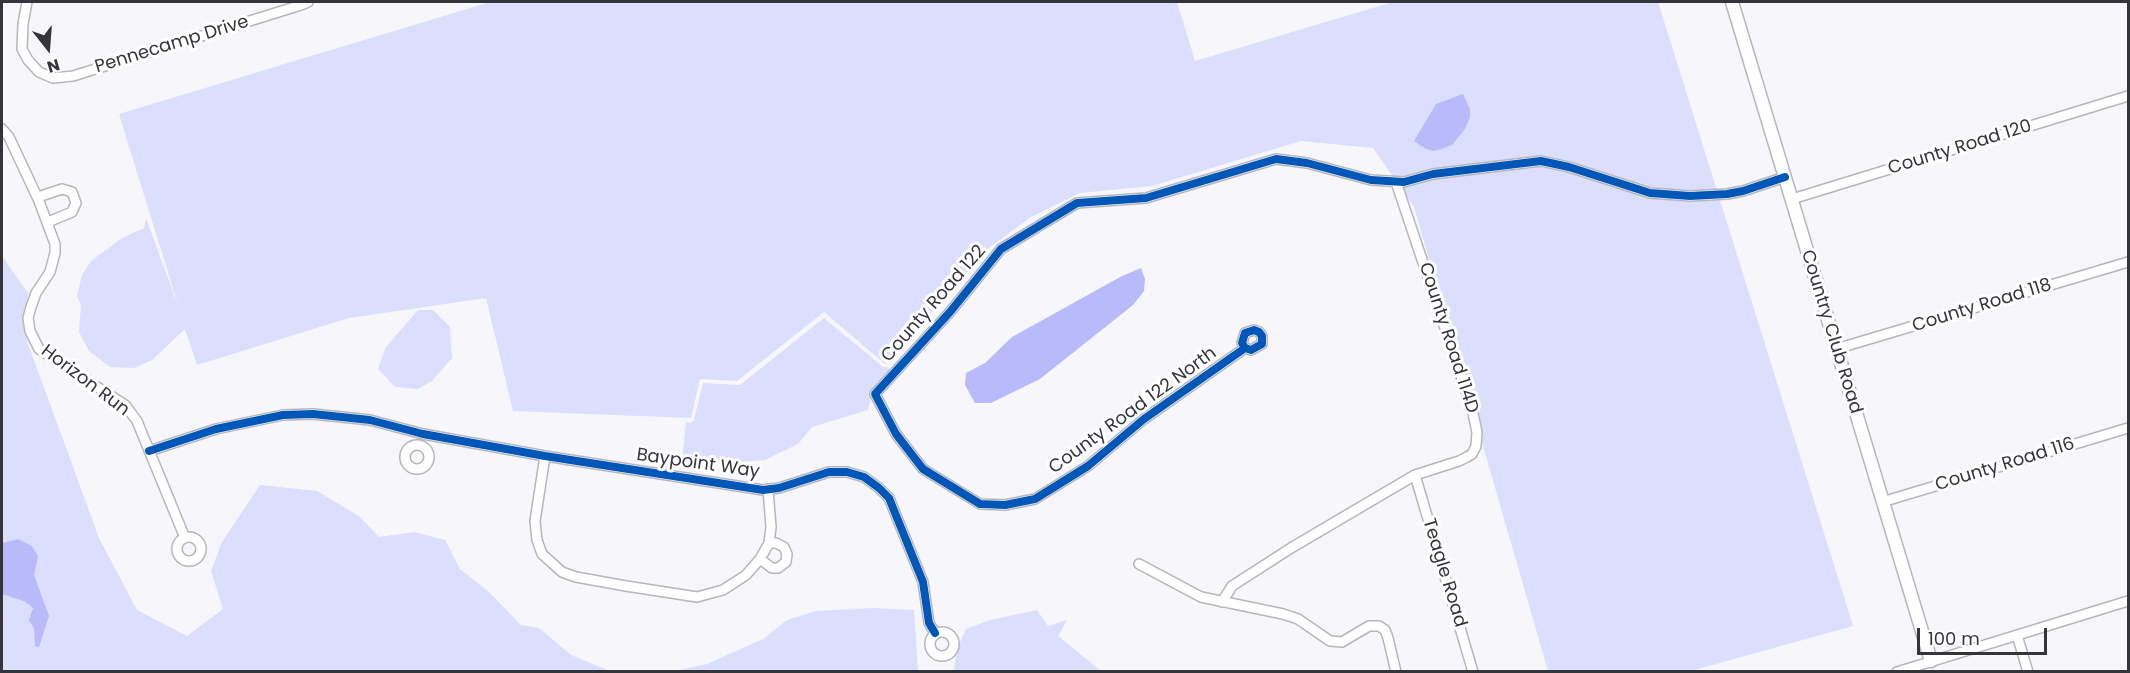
<!DOCTYPE html>
<style>
body{margin:0}
#map{position:relative;width:2130px;height:673px;overflow:hidden;background:#f6f6fb;font-family:Poppins,sans-serif}
canvas{display:block}
.frame{position:absolute;inset:0;border:3px solid #34343b;pointer-events:none}
.north{position:absolute;left:18px;top:18px;width:60px;height:60px;-webkit-text-stroke:4px #fff;paint-order:stroke;rotate:163deg;font-size:16px;font-weight:700;line-height:24px;text-align:center;color:#34343b}
.north::after{content:'';display:block;margin:auto;width:21px;height:27px;background:#34343b;clip-path:polygon(50% 0,100% 100%,50% 72%,0 100%)}
.scale{position:absolute;left:1917px;top:628px;width:130px;height:27px;box-sizing:border-box;border:3px solid #34343b;border-top:0;padding-left:8px;font-size:18px;line-height:21px;white-space:nowrap;color:#34343b;-webkit-text-stroke:4px #fff;paint-order:stroke}
</style>
<div id="map">
<canvas width="2130" height="673"></canvas>
<div class="frame"></div>
<div class="north">N</div>
<div class="scale">100 m</div>
</div>
<script>
const ctx = document.querySelector('canvas').getContext('2d');
ctx.lineJoin = 'round';
function fillPath(path, color) {
  ctx.fillStyle = color;
  ctx.fill(path, 'evenodd');
}
function shape(rows) {
  const path = new Path2D();
  for (const r of rows) {
    if (r.length === 3) {
      path.moveTo(r[0] + r[2], r[1]);
      path.arc(r[0], r[1], r[2], 0, 2 * Math.PI);
      continue;
    }
    path.moveTo(r[0], r[1]);
    for (let i = 2; i < r.length; i += 2) path.lineTo(r[i], r[i + 1]);
  }
  return path;
}
function strokePath(path, color, width, dash) {
  ctx.strokeStyle = color;
  ctx.lineWidth = width;
  ctx.lineCap = dash ? 'butt' : 'round';
  ctx.setLineDash(dash || []);
  ctx.stroke(path);
}
function write(font, color, halo, rows, align = 'center') {
  ctx.font = font + ' Poppins,sans-serif';
  ctx.lineWidth = 6;
  ctx.setLineDash([]);
  ctx.textBaseline = 'middle';
  ctx.strokeStyle = halo;
  ctx.fillStyle = color;
  for (const [text, x, y, turn = 0] of rows) {
    ctx.save();
    ctx.translate(x, y);
    ctx.rotate((+turn || 0) * Math.PI / 180);
    ctx.textAlign = isNaN(turn) ? turn : align;
    if (halo) ctx.strokeText(text, 0, 0);
    ctx.fillText(text, 0, 0);
    ctx.restore();
  }
}
fillPath(shape([
 [490,2,1177,2,1195,61,1393,2,1658,2,1853,626,1691,671,1548,671,1414,207,1373,148,1301,141,1152,186,1080,193,1031,217,990,247,885,364,824,312,737,381,700,379,691,418,513,411,486,298,349,318,197,365,185,329,152,360,134,368,110,367,89,351,79,332,81,305,77,296,82,275,91,261,122,238,144,228,146,218,179,308,119,114],
 [2,256,28,293,25,317,27,341,99,538,137,610,187,636,223,609,211,571,222,542,260,485,317,491,359,516,379,537,414,532,445,540,460,569,489,592,521,625,539,628,571,655,610,671,627,671,2,671],
 [418,310,433,310,450,327,452,358,432,381,418,389,395,387,378,369,386,347],
 [824,318,883,367,887,367,892,371,872,393,868,410,812,427,798,444,765,460,702,465,682,462,686,422,691,423,694,420,703,383,740,385],
 [873,608,914,610,918,671,675,671,707,664,763,639,787,620,816,611],
 [1037,610,1048,626,1067,620,1058,636,1101,671,954,671,957,649,966,629,990,620]
]), '#dcdefd');
fillPath(shape([
 [1463,94,1470,109,1470,117,1465,129,1452,145,1435,151,1426,149,1414,141,1436,104],
 [1141,268,1145,279,1144,291,1133,305,1040,379,991,403,975,403,965,385,966,373,985,363,1012,337,1122,276],
 [18,539,32,546,38,556,34,575,49,616,39,647,35,646,34,628,29,620,33,608,24,601,2,594,2,543]
]), '#b8baf9');
const minor = shape([
 [27,2,23,24,22,49,28,60,39,72,53,78,73,76,301,5,308,2],
 [2,129,9,137,39,201,55,244,55,253,50,272,36,293,31,307,28,318,30,331,39,349,125,405,137,421,185,538],
 [38,197,62,189,72,192,76,203,72,212,48,222],
 [1792,199,2128,96],
 [1245,348,1242,343,1245,333,1254,330,1259,332,1262,336,1262,344,1251,350,1245,348,1144,419,1088,466,1035,499,1005,505,980,504,923,469,896,434,875,394,950,312,1001,249,1077,203,1146,198,1276,159,1307,163,1371,180,1404,182,1433,174,1541,161,1569,167,1650,193,1690,196,1727,194,1743,191,1785,177],
 [1836,349,2128,262],
 [417,457,12],
 [149,451,216,429,283,415,313,414,370,420,423,434,545,456,763,490,779,488,829,472,847,472,864,477,879,488,889,498,923,582,929,623,935,633],
 [545,456,535,521,537,540,542,554,562,572,576,577,626,586,697,597,723,590,746,575,760,559,769,543,771,527,768,489],
 [1415,475,1473,672],
 [1882,502,2128,428],
 [189,549,12],
 [760,559,772,568,778,568,786,562,787,554,784,547,776,543,769,543],
 [1139,564,1201,597,1283,614,1298,619,1330,641,1342,642,1369,626,1379,626,1385,630,1388,638,1396,672],
 [1222,602,1232,586,1291,548,1415,475,1459,461,1467,457,1472,454,1476,446,1477,432,1472,409,1396,182],
 [942,644,12],
 [2017,635,2028,672],
 [1897,672,2128,601]
]);
const tertiary = shape([
 [1732,2,1931,661]
]);
strokePath(minor, '#b6b6bb', 12);
strokePath(tertiary, '#b6b6bb', 15);
strokePath(minor, '#fefefe', 9);
strokePath(tertiary, '#fefefe', 12);
strokePath(shape([
 [1245,348,1242,343,1245,333,1254,330,1259,332,1262,336,1262,344,1251,350,1245,348,1144,419,1088,466,1035,499,1005,505,980,504,923,469,896,434,875,394,950,312,1001,249,1077,203,1146,198,1276,159,1307,163,1371,180,1404,182,1433,174,1541,161,1569,167,1650,193,1690,196,1727,194,1743,191,1785,177],
 [149,451,216,429,283,415,313,414,370,420,423,434,545,456,763,490,779,488,829,472,847,472,864,477,879,488,889,498,923,582,929,623,935,633]
]), '#0057b8', 8);
write('18px', '#34343b', '#fff', [
 ["Pennecamp Drive",172,45,-17],
 ["County Road 120",1960,148,-17],
 ["County Road 122",934,304,-49],
 ["County Road 118",1982,306,-17],
 ["Country Club Road",1831,332,73],
 ["County Road 114D",1448,338,72],
 ["Horizon Run",85,381,37],
 ["County Road 122 North",1133,411,-36],
 ["Baypoint Way",698,464,8],
 ["County Road 116",2005,465,-17],
 ["Teagle Road",1444,573,73]
]);
</script>
